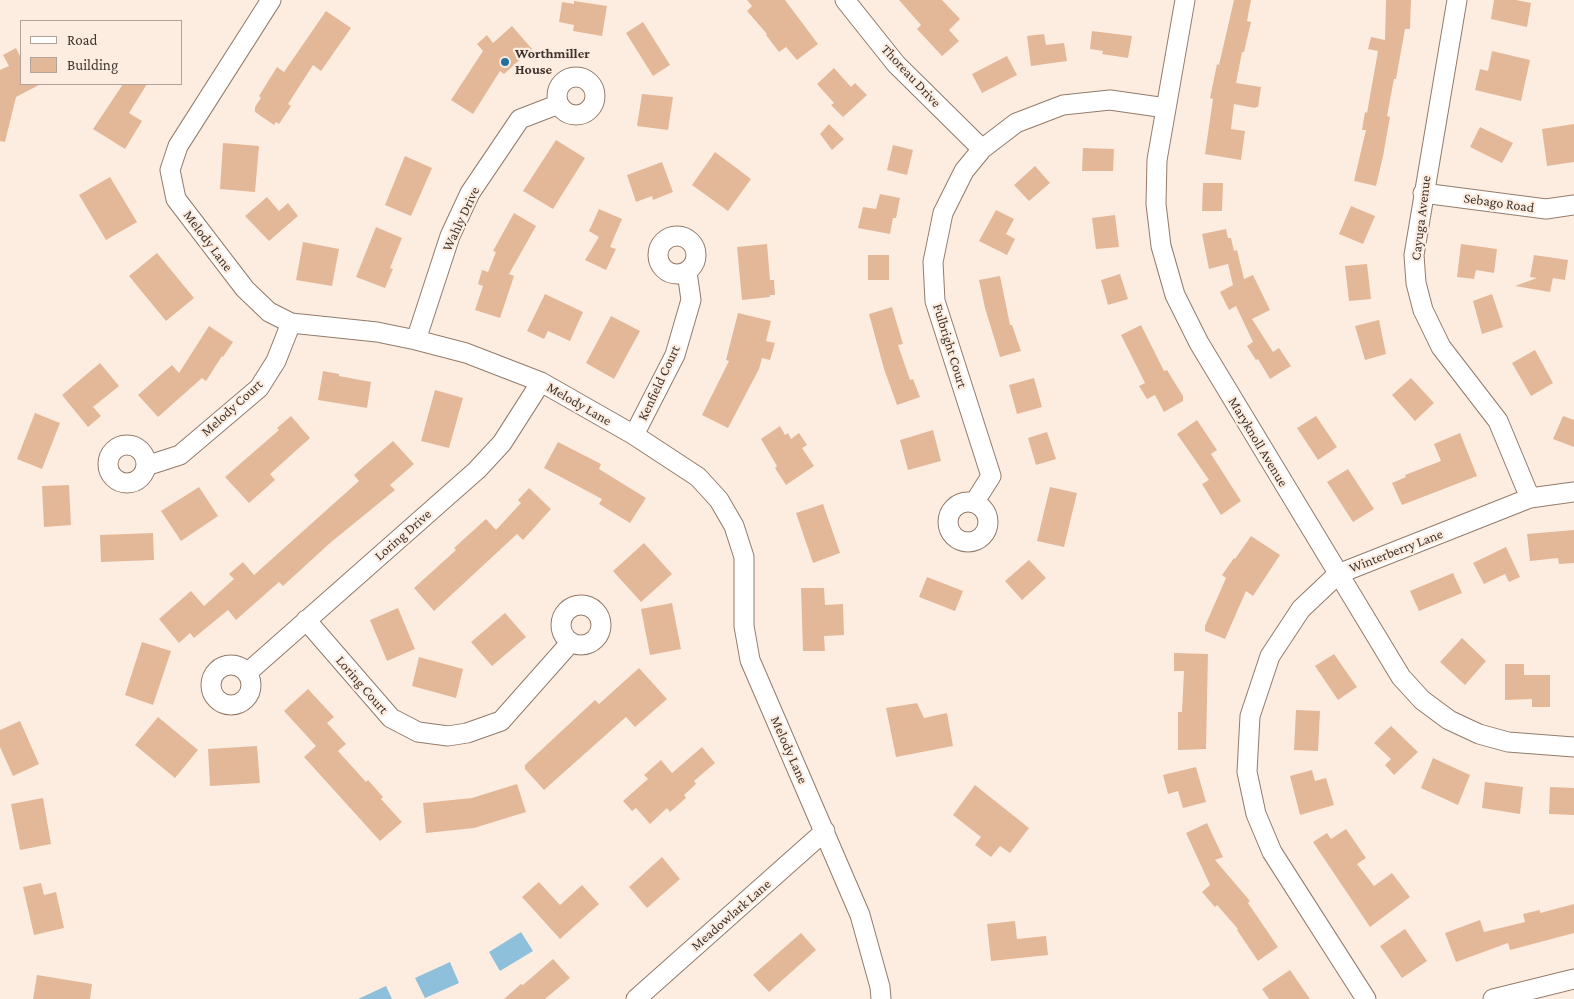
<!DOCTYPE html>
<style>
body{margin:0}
#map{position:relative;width:1574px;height:999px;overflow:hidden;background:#fdede1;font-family:"Crimson Pro",serif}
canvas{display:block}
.legend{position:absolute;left:20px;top:20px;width:162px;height:65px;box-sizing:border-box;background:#fdede1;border:1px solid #b1a399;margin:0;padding:6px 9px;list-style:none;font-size:15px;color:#40352e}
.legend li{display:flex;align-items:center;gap:10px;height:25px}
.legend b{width:25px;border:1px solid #b1a399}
</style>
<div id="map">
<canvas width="1574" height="999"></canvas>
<ul class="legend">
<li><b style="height:6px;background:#fff"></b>Road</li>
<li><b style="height:14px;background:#e3b899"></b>Building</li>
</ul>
</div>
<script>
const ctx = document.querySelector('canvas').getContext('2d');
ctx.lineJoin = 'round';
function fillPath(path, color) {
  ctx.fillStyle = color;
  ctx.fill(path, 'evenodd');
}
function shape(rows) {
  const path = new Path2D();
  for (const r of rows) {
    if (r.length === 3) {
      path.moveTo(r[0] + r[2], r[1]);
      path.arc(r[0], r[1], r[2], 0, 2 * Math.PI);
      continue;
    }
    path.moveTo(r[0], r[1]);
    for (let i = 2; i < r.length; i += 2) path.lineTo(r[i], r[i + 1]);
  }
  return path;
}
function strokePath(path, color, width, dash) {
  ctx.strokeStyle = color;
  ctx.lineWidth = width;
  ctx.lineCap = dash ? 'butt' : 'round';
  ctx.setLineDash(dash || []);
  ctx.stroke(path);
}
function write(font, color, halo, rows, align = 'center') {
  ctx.font = font + ' "Crimson Pro",serif';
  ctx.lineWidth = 4.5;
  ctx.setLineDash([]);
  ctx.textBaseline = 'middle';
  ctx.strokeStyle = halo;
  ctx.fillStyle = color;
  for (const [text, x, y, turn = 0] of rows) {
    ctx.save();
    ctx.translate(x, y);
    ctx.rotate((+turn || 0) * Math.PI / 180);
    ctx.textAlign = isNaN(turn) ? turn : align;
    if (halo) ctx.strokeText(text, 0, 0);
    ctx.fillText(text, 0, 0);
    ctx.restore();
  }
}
fillPath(shape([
 [521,932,533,951,500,971,489,952],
 [450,962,459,983,425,998,415,978],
 [386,986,392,999,358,999]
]), '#8ec0dc');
fillPath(shape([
 [747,0,785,0,818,44,797,60,786,47,779,52,766,35,767,34,747,11,752,6],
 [899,0,942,0,960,19,949,30,959,41,942,56,917,29,921,25],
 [1234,0,1251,0,1247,21,1251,22,1244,52,1242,52,1236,83,1261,87,1258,107,1256,107,1255,108,1234,104,1231,129,1245,131,1241,160,1205,154,1213,99,1210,98,1217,64,1219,65],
 [1386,0,1411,0,1410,29,1405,29,1396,79,1394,79,1387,116,1390,117,1383,156,1376,186,1354,181,1366,130,1362,130,1365,112,1367,113,1378,51,1368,49,1371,37,1385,40],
 [1494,0,1516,0,1531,3,1527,27,1491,19],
 [574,1,607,6,602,36,573,31,574,25,559,22,562,2,574,4],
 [326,11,351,28,321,71,313,65,288,104,291,106,279,124,276,122,274,125,255,112,255,107,261,98,259,96,277,67,284,72],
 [643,22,670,65,653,76,626,33],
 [512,26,532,49,504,74,500,71,473,114,451,100,483,51,477,44,487,35,493,43],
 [1092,31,1132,36,1128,58,1102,54,1103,51,1090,49],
 [1044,34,1046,45,1064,43,1067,61,1031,66,1027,36],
 [16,48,21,58,21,84,41,84,16,97,5,142,0,141,0,70,9,66,3,55],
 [1492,51,1530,60,1521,101,1475,90,1480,69,1488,71],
 [1007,56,1017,75,982,93,972,74],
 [834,68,851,87,855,83,867,95,843,117,831,105,834,103,817,84],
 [123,84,147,84,129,113,142,121,125,149,93,129],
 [642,94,673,97,668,130,637,126],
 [829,124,844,139,832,150,820,134],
 [1574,124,1574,162,1547,166,1542,129],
 [1480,127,1513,143,1502,163,1470,147],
 [556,140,585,158,553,209,523,191],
 [223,143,259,146,255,192,220,189],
 [893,145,913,150,907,175,887,170],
 [1083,148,1114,149,1113,171,1082,171],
 [715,152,751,179,728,211,692,185],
 [405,156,432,168,411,216,385,205],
 [662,162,673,192,653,200,652,196,636,202,627,175],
 [1035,166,1050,183,1029,201,1014,185],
 [110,177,137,222,106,240,79,195],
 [1203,183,1223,183,1222,211,1202,211],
 [880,194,900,198,896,218,893,218,890,234,858,228,863,207,876,209],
 [267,197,279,211,288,203,298,216,269,241,245,216],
 [1351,206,1375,216,1363,244,1339,234],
 [599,209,622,219,610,247,616,249,606,270,585,260,599,237,589,231],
 [996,210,1014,219,1006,234,1015,239,1007,255,979,241],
 [514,213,536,226,509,274,514,276,500,318,475,310,483,286,478,284,482,270,488,272,496,252,493,251],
 [1115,215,1119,247,1096,249,1092,218],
 [376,227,402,238,390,268,393,269,385,288,356,277],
 [1226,229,1228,238,1231,238,1234,251,1237,250,1244,279,1253,275,1270,310,1252,319,1273,352,1279,348,1291,366,1270,379,1258,359,1256,360,1247,346,1253,342,1236,306,1229,310,1220,292,1233,285,1228,264,1209,269,1202,234],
 [303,242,339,249,332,286,296,280],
 [767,244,770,280,774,280,775,295,770,295,770,297,742,300,737,247],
 [1461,244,1497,249,1494,273,1476,270,1474,279,1457,277],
 [157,253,194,298,166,321,129,276],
 [868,255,889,255,889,280,868,280],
 [1534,255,1568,260,1565,280,1553,278,1550,292,1515,286,1537,278,1530,277],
 [1367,264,1371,299,1349,301,1345,266],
 [1120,274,1128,299,1108,305,1101,280],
 [1000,276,1010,325,1012,325,1021,351,1000,357,985,308,979,280],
 [545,294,583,312,570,341,548,331,544,339,527,331],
 [1492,294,1503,327,1482,334,1473,301],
 [892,307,903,344,898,345,910,380,913,379,920,397,897,405,884,369,869,314],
 [738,313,771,321,766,341,775,343,770,360,762,358,759,369,728,428,702,415,729,361,726,360],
 [611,316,640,331,614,379,586,363],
 [1379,320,1386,354,1365,360,1355,326],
 [1141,325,1164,371,1167,370,1183,396,1183,401,1164,412,1155,395,1147,399,1139,386,1145,383,1121,335],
 [209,326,233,342,223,357,222,356,206,381,202,378,158,417,138,395,172,365,179,373],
 [1535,350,1553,383,1531,396,1512,363],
 [100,363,119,386,93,407,101,416,88,427,62,395],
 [323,371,339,374,339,376,371,382,367,408,318,400],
 [1034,378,1042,407,1017,414,1009,385],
 [1411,378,1434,403,1415,421,1392,395],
 [435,390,463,398,449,448,421,441],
 [35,413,60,423,42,469,17,459],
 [291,416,310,438,270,474,275,480,249,503,225,477,279,430,277,428],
 [1316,416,1337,447,1318,460,1297,428],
 [1563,416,1574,420,1574,447,1553,439],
 [1197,420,1217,450,1211,454,1241,501,1221,515,1202,484,1209,480,1177,434],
 [780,426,785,435,788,433,791,439,799,433,807,445,802,448,814,466,786,485,775,468,777,466,761,439],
 [933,430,941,461,908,470,900,440],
 [1047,432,1056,459,1036,465,1028,438],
 [1460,433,1477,476,1402,505,1392,483,1406,477,1405,475,1441,461,1434,444],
 [393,441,414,464,390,485,395,490,330,543,283,586,279,582,236,620,228,610,194,638,190,633,179,643,159,619,191,591,204,606,234,579,229,574,243,562,254,575,359,481,354,475],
 [558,442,601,464,599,469,646,498,630,523,599,504,602,499,544,468],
 [1348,469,1374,509,1353,522,1327,482],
 [69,485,71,525,44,527,42,486],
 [199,487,218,516,181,541,161,511],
 [1050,487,1077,493,1064,547,1037,541],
 [529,488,551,509,523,540,517,534,434,611,414,588,456,550,454,548,486,519,496,530,521,503,518,500],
 [823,504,840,553,813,563,796,513],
 [1574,530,1574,563,1559,564,1558,558,1530,561,1527,534],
 [153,533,154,560,101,562,100,535],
 [1251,536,1280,555,1253,596,1246,591,1225,639,1205,631,1205,626,1226,578,1222,575,1234,558,1235,559],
 [644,543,672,574,641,602,613,571],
 [1506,547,1520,577,1509,582,1505,574,1484,584,1473,563],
 [1029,560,1046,578,1022,600,1005,581],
 [1453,573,1462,593,1419,611,1410,591],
 [927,577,963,591,955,611,919,597],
 [801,588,824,588,825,605,843,604,844,635,824,636,825,651,803,651],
 [672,603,681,649,650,655,641,609],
 [398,608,415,649,387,661,370,620],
 [505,613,526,637,492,666,471,642],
 [1462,638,1486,661,1465,685,1440,662],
 [142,642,171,651,153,705,125,695],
 [1174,653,1208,654,1206,749,1178,750,1178,712,1182,712,1184,671,1174,671],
 [1334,654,1357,687,1338,700,1315,666],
 [419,657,463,669,456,698,412,686],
 [1505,664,1524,664,1524,675,1550,675,1550,707,1532,707,1532,699,1505,700],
 [639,668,667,699,635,727,626,717,544,790,525,769,525,765,595,700,599,704],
 [308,689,334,717,327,723,346,744,338,751,366,782,368,780,383,797,381,799,402,822,380,841,304,757,316,746,284,711],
 [917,703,924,718,947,713,953,746,896,757,886,708],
 [1296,710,1320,711,1318,751,1294,750],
 [158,717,198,750,175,778,135,745],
 [20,721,39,764,13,776,0,747,0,730],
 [1391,726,1418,752,1394,775,1385,765,1391,759,1374,743],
 [257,746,260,783,210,786,208,749],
 [702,747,715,763,694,781,696,784,684,795,686,798,670,812,667,808,650,824,636,808,632,811,623,801,648,779,644,775,661,760,672,773],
 [1433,758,1470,775,1458,805,1421,788],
 [1196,767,1206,802,1183,808,1178,791,1168,794,1163,775],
 [1312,770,1315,781,1326,778,1334,805,1300,815,1290,776],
 [1485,782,1523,787,1520,814,1482,808],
 [517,784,526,812,474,828,426,833,423,803,472,798],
 [975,785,1029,828,1010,853,1000,846,991,857,975,845,981,837,953,815],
 [1550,787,1574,788,1574,815,1549,814],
 [43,798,51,844,20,850,11,804],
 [1207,823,1223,857,1215,860,1250,901,1248,903,1278,947,1258,961,1237,930,1238,929,1217,905,1215,907,1202,892,1210,885,1186,833],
 [1346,829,1366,858,1357,864,1374,886,1392,873,1410,897,1370,927,1313,842,1327,833,1331,839],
 [662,857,680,879,647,908,629,887],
 [539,882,560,905,582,885,599,904,560,939,522,897],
 [41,883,44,895,56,892,64,928,34,935,23,887],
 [1574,904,1574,933,1510,950,1508,943,1456,962,1445,933,1480,920,1484,932,1525,922,1523,914,1540,910,1540,913],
 [1015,921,1017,939,1046,936,1048,955,991,961,987,924],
 [1405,929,1427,961,1402,978,1380,946],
 [801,933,816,950,769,992,753,975],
 [553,959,570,978,545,999,504,999,521,984,523,985],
 [1290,970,1310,999,1269,999,1262,989],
 [37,975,92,984,90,999,33,999]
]), '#e3b899');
const street = shape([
 [271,0,178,146,170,170,176,199,245,289,269,312,291,323,377,332,416,340,466,353,541,382,634,435,698,477,719,500,734,526,744,557,744,626,750,660,860,915,880,987,881,999],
 [845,0,896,64,982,149],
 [1185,0,1157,160,1156,204,1161,246,1175,295,1199,343,1401,677,1422,700,1449,720,1479,734,1508,742,1574,747],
 [1457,0,1414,255,1416,283,1423,310,1441,347,1498,421,1530,498],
 [576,96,19],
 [1423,193,1546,209,1574,205],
 [677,255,19],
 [416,340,450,236,470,193,520,119,559,104],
 [634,435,675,355,691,300,687,272],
 [127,464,19],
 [146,466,180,455,259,388,276,361,291,323],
 [968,522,20],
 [974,503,991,476,935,301,933,262,943,213,964,171,982,149,1016,123,1063,105,1110,100,1166,108],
 [581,625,20],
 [306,620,391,718,418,732,448,736,467,733,501,721,571,642],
 [231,685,20],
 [247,673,477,470,502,443,541,382],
 [636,999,825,831],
 [1366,999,1272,852,1256,814,1247,772,1250,716,1270,656,1301,609,1338,574,1530,498,1574,492],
 [1493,999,1574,979]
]);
strokePath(street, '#937b6a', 21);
strokePath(street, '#fff', 19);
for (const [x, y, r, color] of [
 [505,62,5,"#2172a3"]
]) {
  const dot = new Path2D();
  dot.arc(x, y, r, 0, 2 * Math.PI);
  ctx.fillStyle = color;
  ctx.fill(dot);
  strokePath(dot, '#fdede1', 2);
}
write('bold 14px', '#40352e', '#fdede1', [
 ["Worthmiller",515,54],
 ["House",515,70]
], 'left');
write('14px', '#40352e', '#fdede1', [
 ["Thoreau Drive",911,76,47],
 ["Sebago Road",1499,203,8],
 ["Cayuga Avenue",1421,218,-83],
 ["Wahly Drive",461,219,-65],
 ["Melody Lane",208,241,53],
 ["Fulbright Court",950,346,73],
 ["Kenfield Court",659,383,-65],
 ["Melody Lane",579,404,30],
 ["Melody Court",232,408,-42],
 ["Maryknoll Avenue",1258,442,59],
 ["Loring Drive",403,535,-41],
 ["Winterberry Lane",1396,551,-21],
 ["Loring Court",362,685,49],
 ["Melody Lane",789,750,66],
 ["Meadowlark Lane",731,915,-41]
]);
</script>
